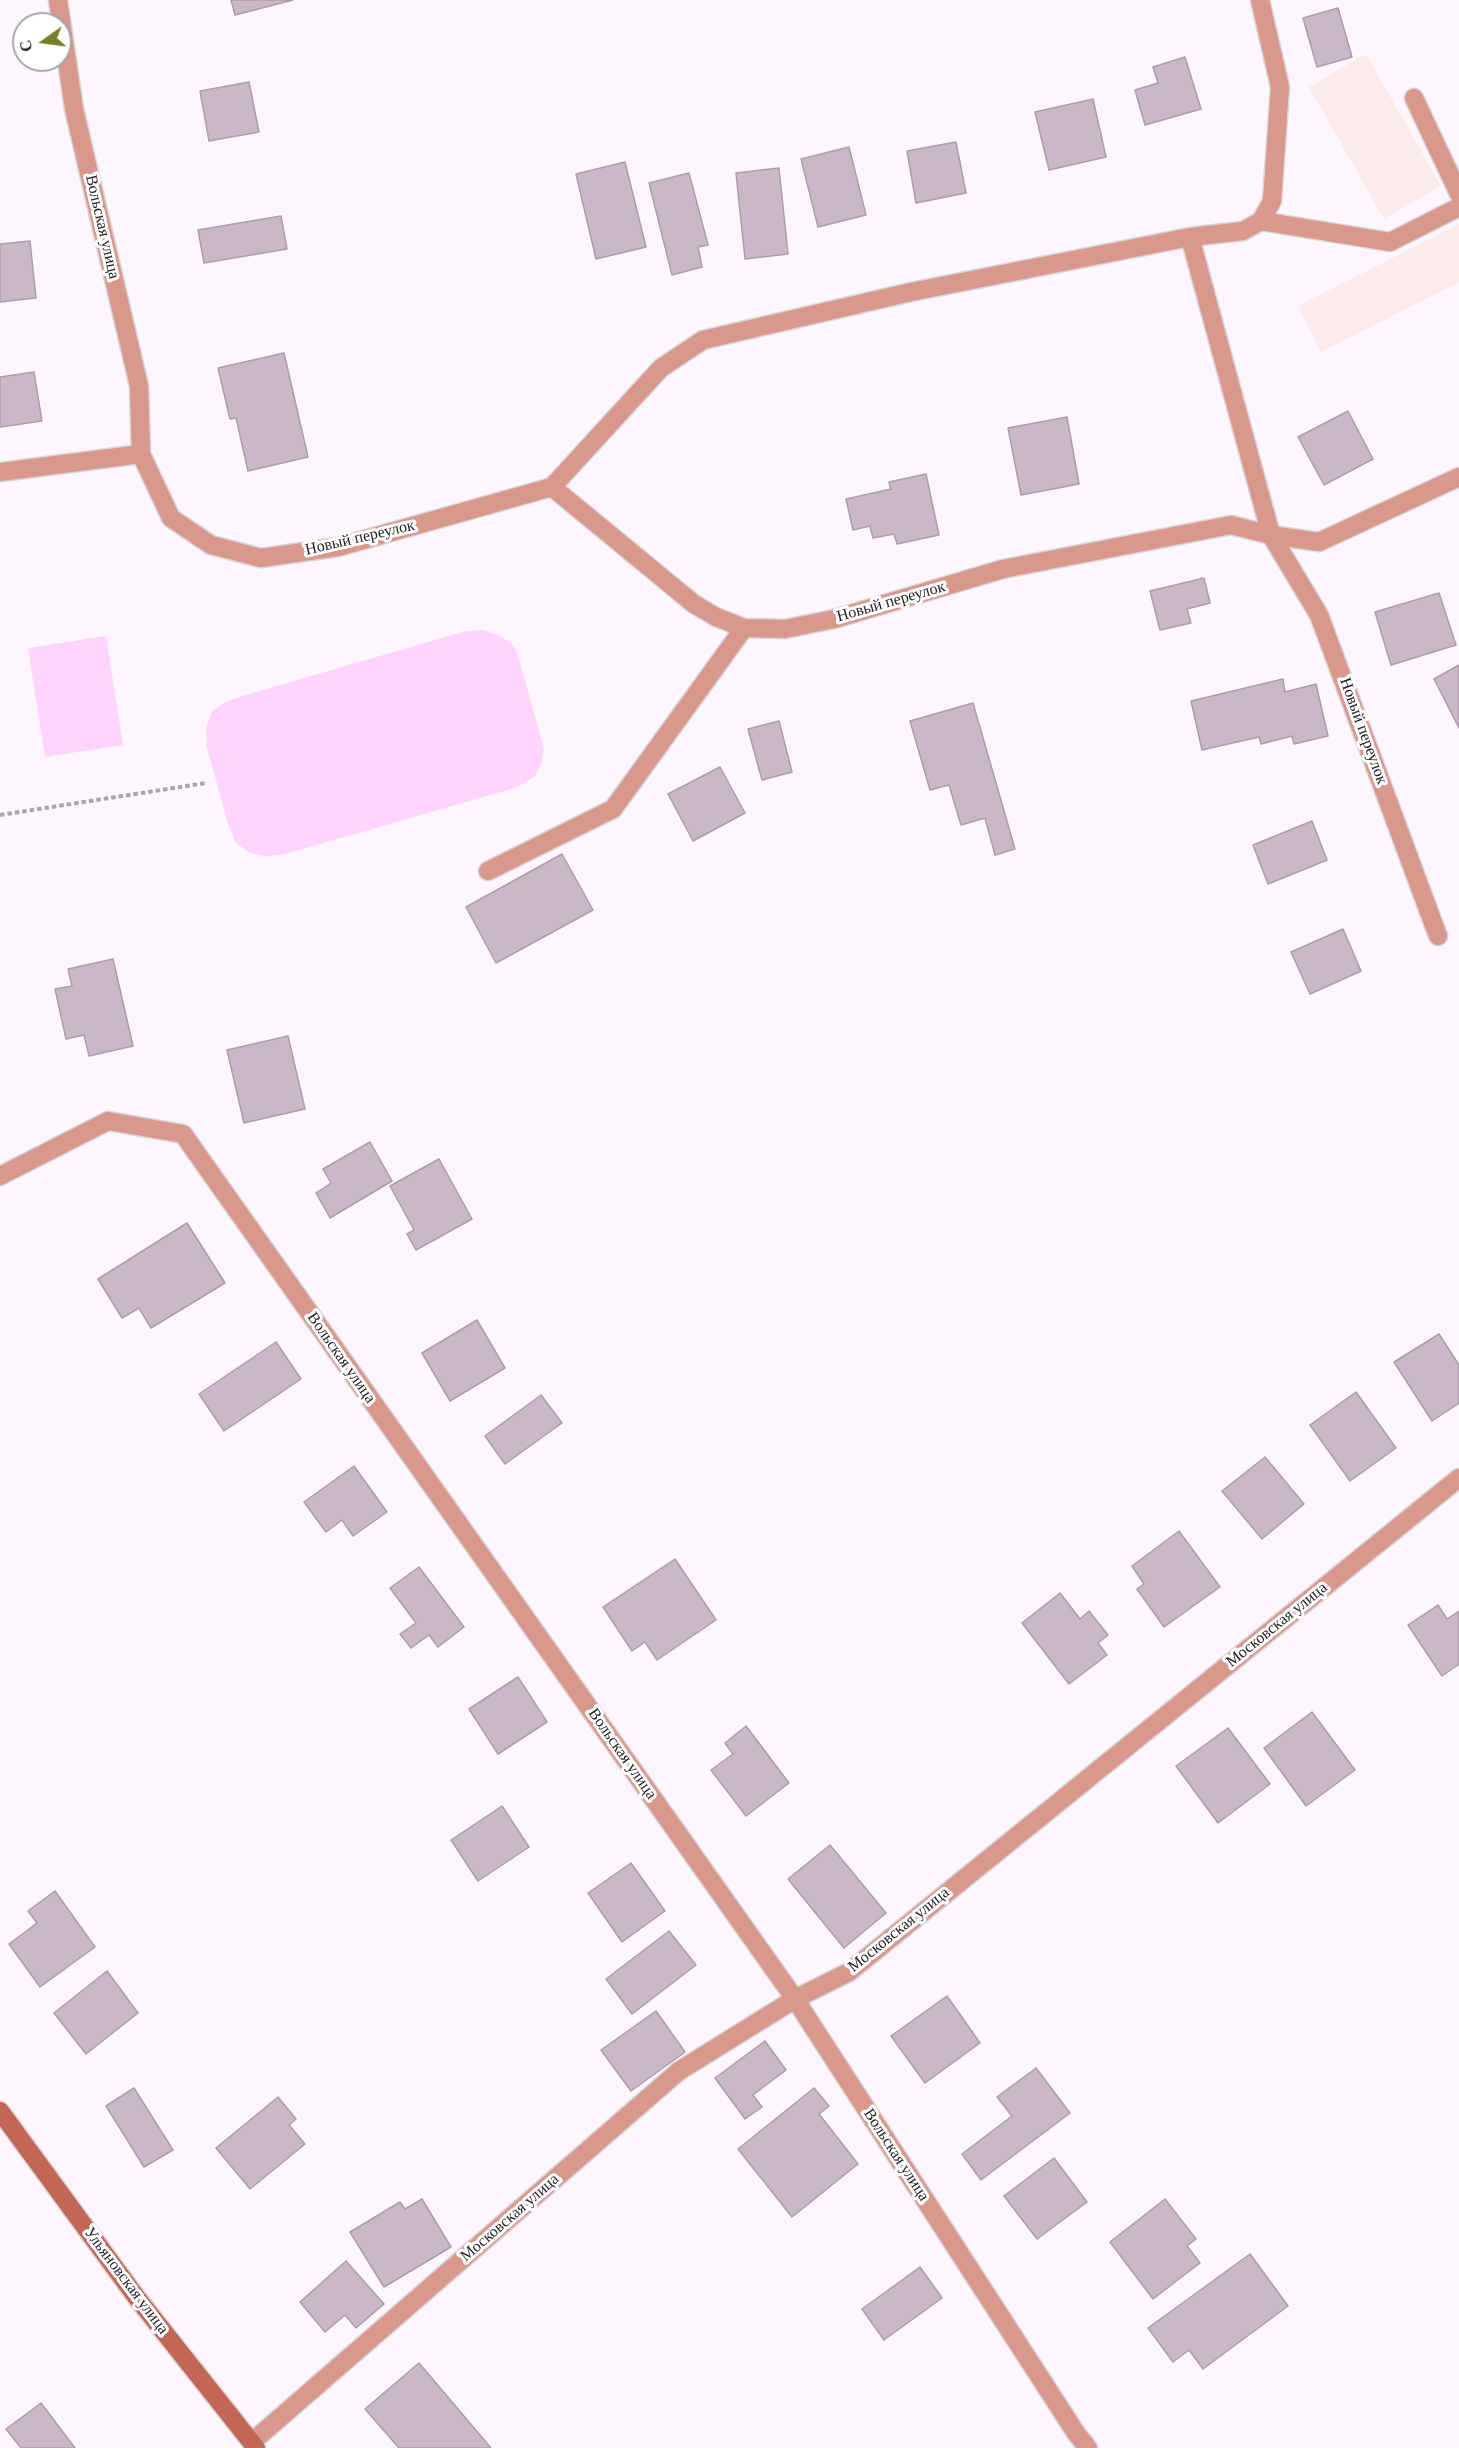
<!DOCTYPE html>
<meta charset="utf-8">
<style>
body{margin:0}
#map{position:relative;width:1459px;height:2448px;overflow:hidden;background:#fdf7fd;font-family:"Times New Roman",serif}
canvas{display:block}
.north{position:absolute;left:12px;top:12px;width:60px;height:60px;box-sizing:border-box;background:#fff;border:2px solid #a7a5a7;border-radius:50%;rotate:256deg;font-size:16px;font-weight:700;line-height:24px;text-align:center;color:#221d22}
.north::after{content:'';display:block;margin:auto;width:21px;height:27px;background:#777e29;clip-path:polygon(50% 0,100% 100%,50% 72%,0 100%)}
</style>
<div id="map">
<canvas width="1459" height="2448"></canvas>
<div class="north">С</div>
</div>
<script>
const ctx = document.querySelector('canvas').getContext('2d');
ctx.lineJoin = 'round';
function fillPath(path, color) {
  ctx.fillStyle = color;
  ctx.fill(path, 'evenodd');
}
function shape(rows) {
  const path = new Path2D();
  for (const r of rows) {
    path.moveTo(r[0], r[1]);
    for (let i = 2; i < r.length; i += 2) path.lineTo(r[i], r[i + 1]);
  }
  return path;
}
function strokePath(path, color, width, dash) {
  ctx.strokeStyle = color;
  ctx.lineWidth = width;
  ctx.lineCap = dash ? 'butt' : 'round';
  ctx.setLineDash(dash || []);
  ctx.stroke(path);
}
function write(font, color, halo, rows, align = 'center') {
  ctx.font = font + ' "Times New Roman",serif';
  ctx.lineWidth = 6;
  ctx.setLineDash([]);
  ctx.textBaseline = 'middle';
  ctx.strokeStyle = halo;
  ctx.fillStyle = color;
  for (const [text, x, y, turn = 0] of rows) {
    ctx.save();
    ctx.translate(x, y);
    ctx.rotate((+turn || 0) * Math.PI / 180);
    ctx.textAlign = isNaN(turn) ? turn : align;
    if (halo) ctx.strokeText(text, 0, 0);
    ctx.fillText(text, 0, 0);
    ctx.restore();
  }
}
fillPath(shape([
 [1366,54,1441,186,1384,219,1309,87],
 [1459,224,1459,282,1321,352,1298,306]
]), '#fbebeb');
fillPath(shape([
 [484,630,498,635,511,643,517,652,544,749,542,762,535,776,525,783,511,789,282,855,266,856,250,853,236,843,229,827,207,748,206,728,212,711,226,702,242,696,466,631],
 [106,636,123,745,45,757,28,648]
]), '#ffd4fd');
const building = shape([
 [231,0,293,0,235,15,231,0],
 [1338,8,1352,57,1317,67,1303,18,1338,8],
 [1185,57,1201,109,1145,125,1135,90,1158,83,1153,67,1185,57],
 [249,82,259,132,209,141,200,91,249,82],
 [1093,99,1106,157,1049,170,1035,112,1093,99],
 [956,142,966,193,916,203,907,151,956,142],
 [849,147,866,215,818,227,801,159,849,147],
 [625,162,646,247,596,259,576,174,625,162],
 [779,168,788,254,745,259,736,173,779,168],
 [689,173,708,245,698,247,702,267,672,275,649,183,689,173],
 [281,216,287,249,204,263,198,230,281,216],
 [30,241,36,298,0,302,0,244,30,241],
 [284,353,308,457,248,471,236,418,230,419,218,368,284,353],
 [34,372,42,421,0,427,0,377,34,372],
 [1348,411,1373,459,1324,485,1298,437,1348,411],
 [1067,417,1079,484,1021,495,1008,428,1067,417],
 [926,474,939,535,897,544,894,534,873,538,870,526,853,530,846,499,891,489,889,482,926,474],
 [1204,578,1210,603,1187,609,1191,623,1160,630,1150,591,1204,578],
 [1439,593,1456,645,1391,665,1375,612,1439,593],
 [1459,665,1459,728,1434,679,1459,665],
 [1283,679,1285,692,1316,684,1328,736,1294,744,1292,736,1261,744,1259,737,1202,750,1191,701,1283,679],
 [973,703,1015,849,995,855,985,818,961,825,949,785,930,790,910,721,973,703],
 [779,721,792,772,762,780,748,729,779,721],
 [720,767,745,813,693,841,668,794,720,767],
 [1312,821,1327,860,1268,884,1253,845,1312,821],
 [562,854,593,910,496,963,466,907,562,854],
 [1343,929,1361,971,1310,994,1291,952,1343,929],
 [113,959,133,1046,89,1056,84,1035,66,1039,55,989,72,986,68,969,113,959],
 [288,1036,305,1109,244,1123,227,1050,288,1036],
 [370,1142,392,1181,330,1218,316,1193,331,1183,323,1169,370,1142],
 [439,1159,472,1219,416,1250,407,1234,414,1230,390,1186,439,1159],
 [187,1223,225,1283,151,1328,139,1308,122,1318,98,1279,187,1223],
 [477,1320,505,1368,450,1401,422,1353,477,1320],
 [1439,1334,1459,1365,1459,1403,1432,1421,1394,1362,1439,1334],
 [276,1342,301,1379,224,1431,199,1394,276,1342],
 [1356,1392,1396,1448,1350,1481,1310,1425,1356,1392],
 [541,1395,562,1423,505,1464,485,1436,541,1395],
 [1265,1457,1304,1504,1262,1539,1222,1491,1265,1457],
 [354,1466,387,1512,353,1536,342,1520,326,1532,304,1502,354,1466],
 [1179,1531,1220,1587,1164,1627,1137,1589,1144,1584,1132,1566,1179,1531],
 [675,1559,716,1620,657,1660,645,1642,632,1651,603,1607,675,1559],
 [419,1567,464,1627,438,1647,429,1635,411,1648,400,1634,416,1623,390,1588,419,1567],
 [1060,1593,1080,1619,1089,1611,1108,1635,1098,1643,1107,1655,1069,1684,1022,1623,1060,1593],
 [1438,1605,1447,1619,1459,1611,1459,1664,1442,1676,1408,1625,1438,1605],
 [518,1677,547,1722,498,1754,469,1709,518,1677],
 [1312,1712,1355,1770,1306,1806,1264,1748,1312,1712],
 [746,1726,789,1783,746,1816,711,1770,733,1754,725,1743,746,1726],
 [1228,1728,1270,1784,1218,1823,1176,1766,1228,1728],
 [502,1806,529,1847,478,1881,451,1840,502,1806],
 [830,1845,886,1913,844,1948,788,1879,830,1845],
 [631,1863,665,1911,622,1942,588,1893,631,1863],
 [55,1891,95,1947,40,1987,9,1944,37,1923,28,1911,55,1891],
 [669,1931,696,1965,632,2014,606,1979,669,1931],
 [107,1971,138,2013,86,2054,54,2013,107,1971],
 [947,1996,980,2043,925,2083,891,2036,947,1996],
 [656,2011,685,2052,631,2091,601,2050,656,2011],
 [765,2041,786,2070,753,2095,762,2107,745,2119,715,2078,765,2041],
 [1036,2068,1070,2113,981,2180,962,2154,1012,2116,997,2097,1036,2068],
 [134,2088,173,2150,144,2167,106,2106,134,2088],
 [814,2088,829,2106,819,2114,858,2164,792,2217,738,2149,814,2088],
 [278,2097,296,2119,289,2125,305,2144,250,2189,216,2148,278,2097],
 [1054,2158,1087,2202,1037,2239,1004,2196,1054,2158],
 [422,2199,451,2247,384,2287,350,2232,400,2202,405,2209,422,2199],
 [1165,2199,1196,2239,1187,2246,1200,2263,1153,2299,1110,2242,1165,2199],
 [1250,2254,1288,2306,1203,2369,1189,2350,1173,2362,1148,2328,1250,2254],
 [346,2261,384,2304,356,2328,345,2315,325,2332,300,2302,346,2261],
 [920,2267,942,2298,884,2340,862,2309,920,2267],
 [419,2363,491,2448,399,2448,365,2409,419,2363],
 [41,2403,75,2448,21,2448,6,2429,41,2403]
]);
fillPath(building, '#c9b9c6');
strokePath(building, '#ad9dab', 1.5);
const lane = shape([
 [1414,98,1459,194],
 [1261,221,1390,242,1459,207],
 [488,871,613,809,744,628]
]);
const street = shape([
 [58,0,74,109,139,386,141,454],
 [1190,237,1271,535,1319,615,1438,936],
 [0,472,141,454,171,518,211,545,261,558,338,547,552,487,661,368,703,340,911,292,1190,237,1243,231,1261,221,1272,201,1280,87,1260,0],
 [552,487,694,604,716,617,744,628,785,629,834,619,1003,569,1231,525,1271,535,1319,542,1459,477],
 [0,1176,108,1121,183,1134,795,1999,1076,2433,1088,2448],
 [252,2442,679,2071,795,1999,849,1972,1459,1478]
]);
const secondary = shape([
 [0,2111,137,2298,256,2448]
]);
strokePath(lane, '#dad4da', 21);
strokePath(street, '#dad4da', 21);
strokePath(secondary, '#dad4da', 21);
strokePath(shape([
 [0,815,206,783]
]), '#aba5ab', 4, [4.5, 3]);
strokePath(lane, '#d8988c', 18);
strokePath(street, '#d8988c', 18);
strokePath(secondary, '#c26756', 18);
write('16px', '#221d22', '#fff', [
 ["Вольская улица",102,227,77],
 ["Новый переулок",360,538,-13],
 ["Новый переулок",891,602,-16],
 ["Новый переулок",1363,731,70],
 ["Вольская улица",341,1358,55],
 ["Московская улица",1277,1625,-39],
 ["Вольская улица",622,1754,55],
 ["Московская улица",899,1930,-39],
 ["Вольская улица",896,2155,57],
 ["Московская улица",510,2218,-41],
 ["Ульяновская улица",126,2281,53]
]);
</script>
